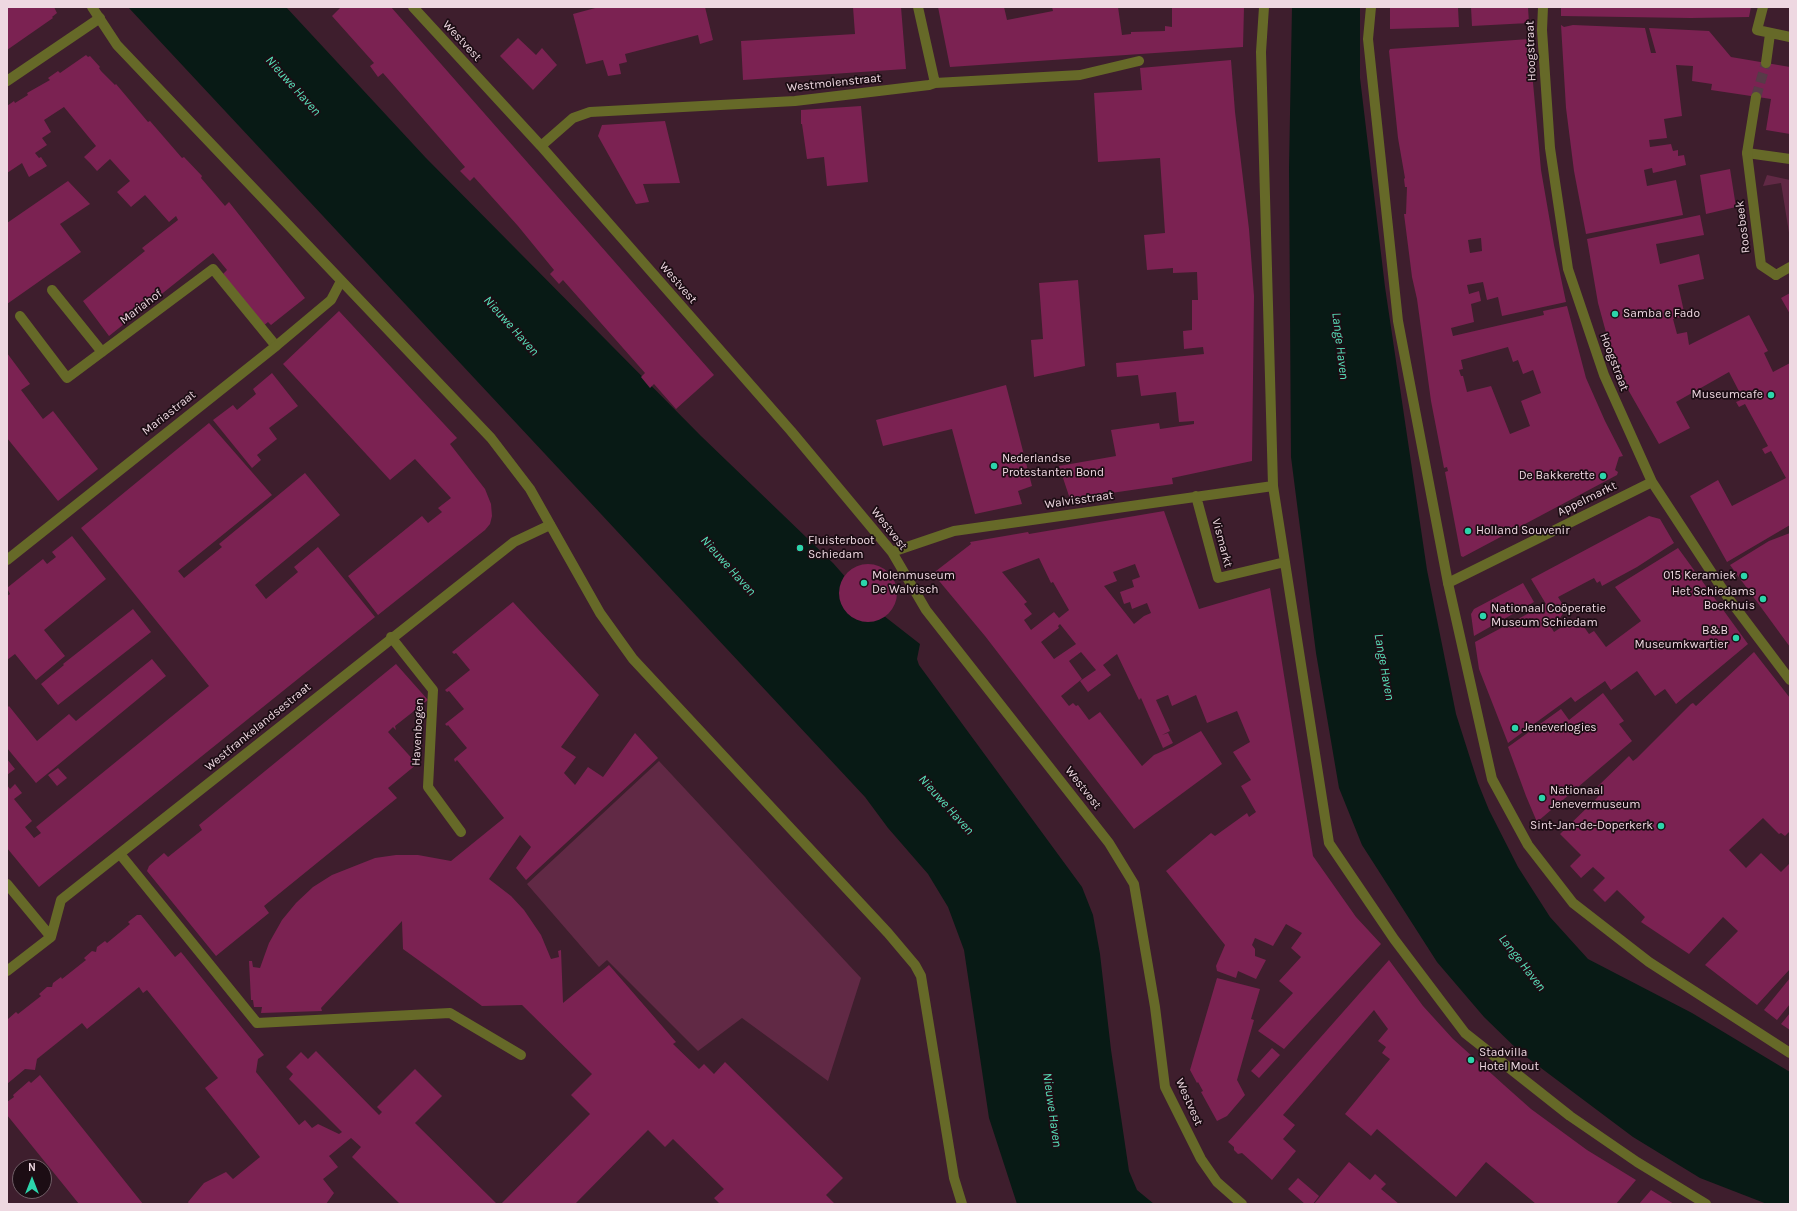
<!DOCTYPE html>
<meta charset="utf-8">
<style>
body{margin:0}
#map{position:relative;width:1797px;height:1211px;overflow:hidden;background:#3e1e2d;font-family:Karla,sans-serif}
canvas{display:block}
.frame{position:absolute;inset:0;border:8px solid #eed8e1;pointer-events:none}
.north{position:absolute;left:12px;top:1159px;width:40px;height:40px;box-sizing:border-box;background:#1c0d14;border:1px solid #705e66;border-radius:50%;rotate:0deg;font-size:11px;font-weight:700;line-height:16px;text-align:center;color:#eed8e1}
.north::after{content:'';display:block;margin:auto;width:14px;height:18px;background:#2cd5ab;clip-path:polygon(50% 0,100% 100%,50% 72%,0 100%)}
</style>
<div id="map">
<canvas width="1797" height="1211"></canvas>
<div class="frame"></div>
<div class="north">N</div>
</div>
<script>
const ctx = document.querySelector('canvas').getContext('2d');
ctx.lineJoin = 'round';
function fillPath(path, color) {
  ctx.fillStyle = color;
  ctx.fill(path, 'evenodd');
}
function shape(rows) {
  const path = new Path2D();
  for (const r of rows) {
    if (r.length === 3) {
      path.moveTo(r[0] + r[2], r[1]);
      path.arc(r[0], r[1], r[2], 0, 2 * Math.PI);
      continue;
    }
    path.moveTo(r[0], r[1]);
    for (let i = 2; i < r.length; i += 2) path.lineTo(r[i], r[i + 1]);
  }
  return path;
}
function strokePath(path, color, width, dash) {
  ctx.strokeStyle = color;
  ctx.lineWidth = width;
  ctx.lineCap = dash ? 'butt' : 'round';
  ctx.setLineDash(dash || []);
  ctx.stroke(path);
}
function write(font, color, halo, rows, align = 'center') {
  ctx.font = font + ' Karla,sans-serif';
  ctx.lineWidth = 3.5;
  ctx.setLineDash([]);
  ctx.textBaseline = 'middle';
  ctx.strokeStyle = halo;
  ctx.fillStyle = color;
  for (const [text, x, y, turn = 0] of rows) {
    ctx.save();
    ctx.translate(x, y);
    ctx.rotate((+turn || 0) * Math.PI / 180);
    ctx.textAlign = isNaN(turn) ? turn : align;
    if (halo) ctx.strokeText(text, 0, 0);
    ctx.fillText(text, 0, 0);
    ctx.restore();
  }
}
fillPath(shape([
 [1767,175,1790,180,1790,239,1781,183,1763,186],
 [659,761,861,978,828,1081,742,1018,698,1051,607,960,599,967,527,884]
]), '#612945');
fillPath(shape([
 [128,7,286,7,426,158,701,436,833,563,870,605,920,644,917,659,919,665,1082,887,1093,915,1100,954,1111,1050,1129,1171,1137,1190,1154,1204,1017,1204,989,1118,964,950,948,907,928,874,888,828,865,797],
 [1292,7,1360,7,1360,78,1385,287,1427,570,1456,714,1478,783,1489,810,1518,867,1550,917,1588,959,1692,1013,1790,1072,1790,1204,1767,1204,1700,1178,1633,1137,1521,1053,1484,1017,1437,962,1362,845,1339,788,1316,653,1291,457,1289,168]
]), '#081a15');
fillPath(shape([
 [7,7,54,7,57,13,52,17,53,18,7,50],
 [341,7,391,7,714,375,676,409,654,384,650,388,641,377,645,373,563,280,559,284,550,274,554,270,518,226,474,177,470,181,460,171,465,167,383,73,378,77,370,66,374,63,332,16],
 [599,7,705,7,713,40,700,44,698,35,625,54,627,62,619,64,621,74,608,76,603,60,586,64,573,14],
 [853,7,901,7,906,69,743,80,741,41,855,34],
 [938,7,1004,7,1007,20,1053,11,1052,7,1118,7,1122,35,1131,34,1131,32,1165,31,1165,26,1172,27,1172,7,1244,7,1243,47,950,67],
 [1390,7,1458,7,1459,27,1390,29],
 [1471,7,1528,7,1529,23,1472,26],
 [1561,7,1751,7,1749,17,1691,18,1561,16],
 [1561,25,1564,27,1573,25,1645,28,1651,53,1656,53,1649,28,1709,31,1731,57,1790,67,1790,134,1766,130,1771,99,1711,90,1712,84,1692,81,1693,66,1676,65,1682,116,1664,119,1667,138,1649,140,1650,147,1671,144,1673,151,1678,150,1678,156,1684,155,1686,165,1653,173,1652,168,1644,170,1647,186,1676,180,1683,215,1586,234,1574,171,1566,108],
 [518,38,536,55,542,48,557,65,533,90,500,56],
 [1529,39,1541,170,1554,245,1566,302,1502,316,1498,297,1487,300,1483,282,1467,285,1469,294,1479,291,1481,301,1471,304,1474,322,1451,328,1453,336,1544,315,1543,311,1567,306,1586,378,1605,421,1623,456,1619,457,1615,470,1618,472,1617,475,1463,557,1461,556,1445,472,1448,471,1447,467,1444,468,1431,401,1417,299,1412,277,1404,214,1406,214,1407,187,1405,187,1404,179,1405,178,1398,138,1389,51,1390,49],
 [1481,238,1482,251,1470,253,1468,240],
 [1508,347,1513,362,1518,360,1523,374,1533,370,1541,393,1521,401,1530,426,1510,434,1491,386,1467,392,1463,376,1461,376,1459,370,1463,369,1461,360],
 [86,55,88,57,90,56,100,67,99,68,101,71,115,85,116,84,148,122,150,121,182,158,184,157,202,176,201,178,225,206,229,202,305,298,271,325,268,322,262,327,222,275,227,270,213,253,109,336,83,301,145,251,142,248,178,220,176,216,169,222,145,195,131,207,117,192,130,181,110,159,97,171,90,163,84,157,96,146,64,107,44,120,51,132,42,138,47,145,35,153,39,158,41,157,47,166,29,177,22,163,7,173,7,106,14,101,15,103,28,95,27,93,50,80,48,78,58,71,60,73],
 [1231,60,1235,112,1249,229,1254,296,1252,461,1172,478,1173,484,1070,499,1059,466,1116,456,1111,430,1159,423,1160,429,1194,424,1194,421,1179,422,1176,392,1141,396,1138,375,1117,377,1116,363,1204,354,1203,347,1184,349,1183,331,1192,330,1192,300,1198,300,1197,272,1173,273,1173,268,1147,270,1144,235,1165,233,1160,158,1098,162,1094,93,1142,90,1140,68],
 [861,106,868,182,827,186,824,157,807,159,802,124,801,124,801,110],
 [665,121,680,183,643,184,649,202,636,204,598,136,602,125],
 [1730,169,1736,207,1706,214,1700,175],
 [68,181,90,204,60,224,81,252,7,304,7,223],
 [1700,215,1704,235,1656,244,1660,264,1699,254,1704,279,1678,285,1685,316,1673,319,1677,334,1687,332,1689,345,1749,315,1768,351,1764,353,1773,372,1790,363,1790,525,1727,562,1690,496,1718,480,1732,506,1786,478,1771,451,1765,454,1762,449,1768,446,1745,404,1739,407,1736,402,1743,399,1729,372,1676,402,1690,428,1659,444,1622,379,1625,377,1620,368,1618,368,1607,336,1598,303,1587,239],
 [1078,280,1085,366,1034,377,1031,340,1043,339,1039,283],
 [1790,293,1790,314,1781,298],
 [339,311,457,438,450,444,485,489,491,504,492,516,490,524,485,530,378,615,348,576,422,516,428,523,442,512,438,508,451,498,415,459,390,480,283,364],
 [7,353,30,384,21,390,43,419,53,411,98,469,58,501,7,438],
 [272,373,298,406,269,428,277,439,257,455,261,460,252,468,213,420,233,405,237,410,256,394,253,389],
 [1006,385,1032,486,1018,491,1022,504,975,514,952,429,883,446,876,420],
 [209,423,272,495,178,571,184,578,222,547,219,544,305,473,340,515,255,585,266,599,298,572,294,567,318,547,375,617,39,887,7,848,7,785,10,789,15,784,22,793,14,799,32,821,25,827,34,838,41,833,36,827,209,686,81,528],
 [1164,511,1199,609,1270,588,1313,856,1356,917,1381,944,1284,1049,1258,1031,1293,993,1279,981,1301,957,1291,948,1302,933,1286,924,1273,946,1255,938,1252,945,1255,949,1255,956,1266,960,1256,979,1238,971,1236,978,1217,971,1216,966,1225,945,1166,871,1211,833,1215,836,1247,813,1249,817,1256,812,1241,786,1251,780,1233,752,1250,742,1237,711,1207,723,1196,695,1172,706,1168,695,1156,700,1170,731,1162,735,1168,733,1173,743,1163,748,1141,698,1139,700,1117,654,1103,665,1111,675,1088,692,1080,681,1096,670,1081,652,1069,661,1082,679,1061,696,1069,706,1073,703,1076,706,1078,705,1089,720,1100,712,1142,766,1154,755,1172,747,1201,731,1222,764,1134,829,985,636,935,576,936,571,971,544,970,542,1028,532,1029,534],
 [1039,558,1051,583,1053,582,1069,610,1059,618,1054,612,1031,630,1024,620,1032,614,1024,604,1027,602,1002,572],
 [1135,564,1140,577,1132,580,1134,587,1120,592,1124,604,1130,602,1132,609,1147,603,1151,613,1144,616,1134,624,1104,586,1117,581,1113,572],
 [1060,624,1076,644,1054,659,1041,642,1059,628,1058,626],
 [1649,516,1660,519,1674,543,1637,567,1602,586,1600,581,1597,583,1594,578,1558,597,1563,605,1564,612,1560,618,1549,624,1554,632,1577,617,1589,634,1594,631,1606,647,1641,621,1615,587,1678,548,1748,644,1676,704,1665,689,1655,696,1637,671,1611,690,1605,681,1575,702,1571,697,1508,743,1479,669,1475,642,1546,604,1531,579],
 [1790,533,1790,647,1730,565,1769,541],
 [72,536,106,579,44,630,65,656,36,680,15,654,7,660,7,596,10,594,7,588,43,559,47,564,56,557,52,552],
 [868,593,29],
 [1523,583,1534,602,1474,636,1471,614,1474,609],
 [513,602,599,695,561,747,576,757,564,773,575,785,588,767,603,777,635,733,658,758,526,880,516,868,531,847,520,835,489,879,511,896,524,910,541,935,551,959,559,957,558,951,561,950,563,1003,609,965,676,1042,673,1044,699,1069,704,1064,714,1074,725,1062,843,1178,826,1195,835,1204,720,1204,714,1198,724,1189,673,1139,665,1147,648,1130,575,1204,501,1204,590,1114,571,1095,592,1074,522,1005,482,1006,403,949,402,921,321,1008,322,1011,261,1013,262,1007,254,1007,253,1000,251,1000,249,961,252,961,253,967,260,968,269,943,282,920,296,903,313,887,332,875,375,858,396,855,418,855,451,861,504,818,457,760,455,762,454,759,467,748,448,725,447,726,445,724,464,709,449,691,447,692,445,690,470,670,456,653,454,654,452,652],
 [133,609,151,632,58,705,41,684,64,665,63,664],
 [1754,652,1790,698,1790,831,1785,836,1781,833,1779,834,1763,818,1729,850,1746,868,1761,853,1781,872,1789,864,1790,865,1790,969,1757,1005,1705,965,1738,931,1723,917,1689,954,1641,922,1645,917,1617,890,1605,902,1593,890,1605,878,1593,867,1581,878,1570,866,1581,855,1560,834,1597,798,1600,794,1595,789,1629,756,1633,761,1637,758,1691,704,1693,703,1696,706],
 [152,659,166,676,36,783,7,748,7,708,9,706,37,741,69,714,76,721],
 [396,664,428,700,395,726,396,730,393,727,388,732,417,764,388,788,397,798,264,906,269,913,216,956,147,871,149,866,164,853,168,857,202,830,199,825],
 [1603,693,1624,721,1619,724,1632,741,1537,822,1526,796,1508,747,1561,709,1569,720],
 [7,759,15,769,7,775],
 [58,768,67,778,57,786,48,775],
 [137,915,141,915,175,957,181,952,264,1055,258,1059,256,1072,299,1125,305,1120,312,1128,318,1124,339,1134,342,1132,289,1079,293,1074,286,1067,301,1052,308,1059,316,1051,379,1115,382,1112,377,1107,415,1069,442,1096,415,1123,497,1204,400,1204,352,1157,361,1147,351,1138,329,1156,338,1167,323,1179,334,1193,326,1204,189,1204,188,1202,204,1183,226,1172,233,1179,260,1157,205,1088,218,1078,147,990,143,993,139,987,87,1029,82,1023,37,1059,35,1070,25,1069,7,1084,8,1019,16,1012,18,1014,41,996,39,994,47,987,52,987,53,983,61,977,62,979,86,960,84,958,92,951,96,952,97,947,105,941,107,943,130,924,128,922],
 [1389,960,1423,1006,1453,1039,1504,1085,1531,1109,1587,1150,1636,1180,1616,1204,1536,1204,1486,1162,1456,1197,1377,1129,1371,1136,1345,1114,1390,1059,1382,1053,1386,1047,1378,1041,1388,1029,1374,1010,1283,1115,1295,1125,1283,1139,1296,1151,1272,1180,1242,1153,1238,1154,1234,1150,1234,1147,1228,1142],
 [1217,978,1260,989,1251,1019,1254,1020,1237,1080,1245,1095,1227,1116,1217,1121,1201,1092,1203,1091,1198,1082,1197,1083,1190,1070],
 [1790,978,1790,1004,1777,1020,1764,1010],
 [1790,1013,1790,1030,1781,1024],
 [1272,1048,1280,1055,1259,1078,1251,1071],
 [40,1075,143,1204,79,1204,7,1115,7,1102,14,1097,13,1095,29,1081,31,1083],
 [1349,1162,1370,1180,1375,1174,1386,1184,1381,1189,1399,1204,1314,1204],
 [1298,1178,1319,1196,1313,1204,1305,1204,1288,1189],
 [1651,1190,1674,1204,1639,1204]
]), '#7b2252');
strokePath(shape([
 [1756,97,1766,63]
]), '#583a48', 10, [10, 5]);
strokePath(shape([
 [1747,153,1790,159],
 [1776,275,1790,267],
 [52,290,102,352],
 [20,316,67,378,213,269,276,346],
 [120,854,257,1023,450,1013,521,1055]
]), '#666928', 10);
strokePath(shape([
 [1543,7,1542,30,1550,148,1568,269,1604,375,1652,482,1729,599,1790,680],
 [1448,583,1652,482]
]), '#666928', 10);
strokePath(shape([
 [413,7,541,146,791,431,892,552,926,610,1109,843,1134,884,1155,1007,1165,1087,1201,1159,1217,1182,1242,1204],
 [918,7,935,83],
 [1264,7,1261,52,1273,486,1329,843,1394,939,1465,1033,1570,1116,1637,1162,1706,1204],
 [1371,7,1368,39,1398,321,1448,583,1492,779,1528,845,1573,903,1649,962,1790,1053],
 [1763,7,1757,30,1790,37],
 [1766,63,1770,34],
 [7,81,100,18],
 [1756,97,1747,153,1761,265,1776,275],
 [541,146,573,118,590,112,795,101,929,85,935,83,1080,75,1139,61],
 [1196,496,1218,578,1285,562],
 [892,552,954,531,1273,486],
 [7,560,276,346,331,300,341,281],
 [391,637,433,690,428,787,461,832],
 [7,884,51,937],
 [7,971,51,937,61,900,514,542,550,525]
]), '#666928', 10);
strokePath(shape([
 [92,7,117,45,491,438,530,489,600,613,633,659,888,933,915,965,921,976,954,1178,962,1204]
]), '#666928', 10);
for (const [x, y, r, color] of [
 [1615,314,4,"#2cd5ab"],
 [1771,395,4,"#2cd5ab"],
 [994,466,4,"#2cd5ab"],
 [1603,476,4,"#2cd5ab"],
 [1468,531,4,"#2cd5ab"],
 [800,548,4,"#2cd5ab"],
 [1744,576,4,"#2cd5ab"],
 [864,583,4,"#2cd5ab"],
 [1763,599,4,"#2cd5ab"],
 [1483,616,4,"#2cd5ab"],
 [1736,638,4,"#2cd5ab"],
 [1515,728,4,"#2cd5ab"],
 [1542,798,4,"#2cd5ab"],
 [1661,826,4,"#2cd5ab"],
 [1471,1060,4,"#2cd5ab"]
]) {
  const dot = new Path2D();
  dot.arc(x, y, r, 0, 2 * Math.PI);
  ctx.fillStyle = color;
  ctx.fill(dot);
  strokePath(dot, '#1c0d14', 1.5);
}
write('12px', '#eed8e1', '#1c0d14', [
 ["Westvest",462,41,47],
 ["Hoogstraat",1531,51,-92],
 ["Westmolenstraat",834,83,-6],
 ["Roosbeek",1743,227,-97],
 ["Westvest",678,283,49],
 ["Mariahof",141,307,-37],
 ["Hoogstraat",1614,362,69],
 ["Mariastraat",169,413,-38],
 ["Appelmarkt",1587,499,-26],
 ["Walvisstraat",1079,500,-8],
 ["Westvest",889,529,52],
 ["Vismarkt",1222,543,75],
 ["Westfrankelandsestraat",258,727,-39],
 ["Havenbogen",418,732,-87],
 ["Westvest",1083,788,52],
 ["Westvest",1189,1102,66]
]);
write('12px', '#eed8e1', '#1c0d14', [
 ["Samba e Fado",1623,314],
 ["Museumcafe",1763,395,"right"],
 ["Nederlandse",1002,459],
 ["Protestanten Bond",1002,473],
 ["De Bakkerette",1595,476,"right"],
 ["Holland Souvenir",1476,531],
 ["Fluisterboot",808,541],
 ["Schiedam",808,555],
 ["Molenmuseum",872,576],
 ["De Walvisch",872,590],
 ["015 Keramiek",1736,576,"right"],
 ["Het Schiedams",1755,592,"right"],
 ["Boekhuis",1755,606,"right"],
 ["Nationaal Coöperatie",1491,609],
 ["Museum Schiedam",1491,623],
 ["B&B",1728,631,"right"],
 ["Museumkwartier",1728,645,"right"],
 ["Jeneverlogies",1523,728],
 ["Nationaal",1550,791],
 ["Jenevermuseum",1550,805],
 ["Sint-Jan-de-Doperkerk",1653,826,"right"],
 ["Stadvilla",1479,1053],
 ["Hotel Mout",1479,1067]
], 'left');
write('italic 13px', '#58e0b9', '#1c0d14', [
 ["Nieuwe Haven",293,86,48],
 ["Nieuwe Haven",511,326,48],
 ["Lange Haven",1340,346,83],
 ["Nieuwe Haven",728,566,48],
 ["Lange Haven",1384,667,80],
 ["Nieuwe Haven",946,805,48],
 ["Lange Haven",1522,963,52],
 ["Nieuwe Haven",1052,1110,82]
]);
</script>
